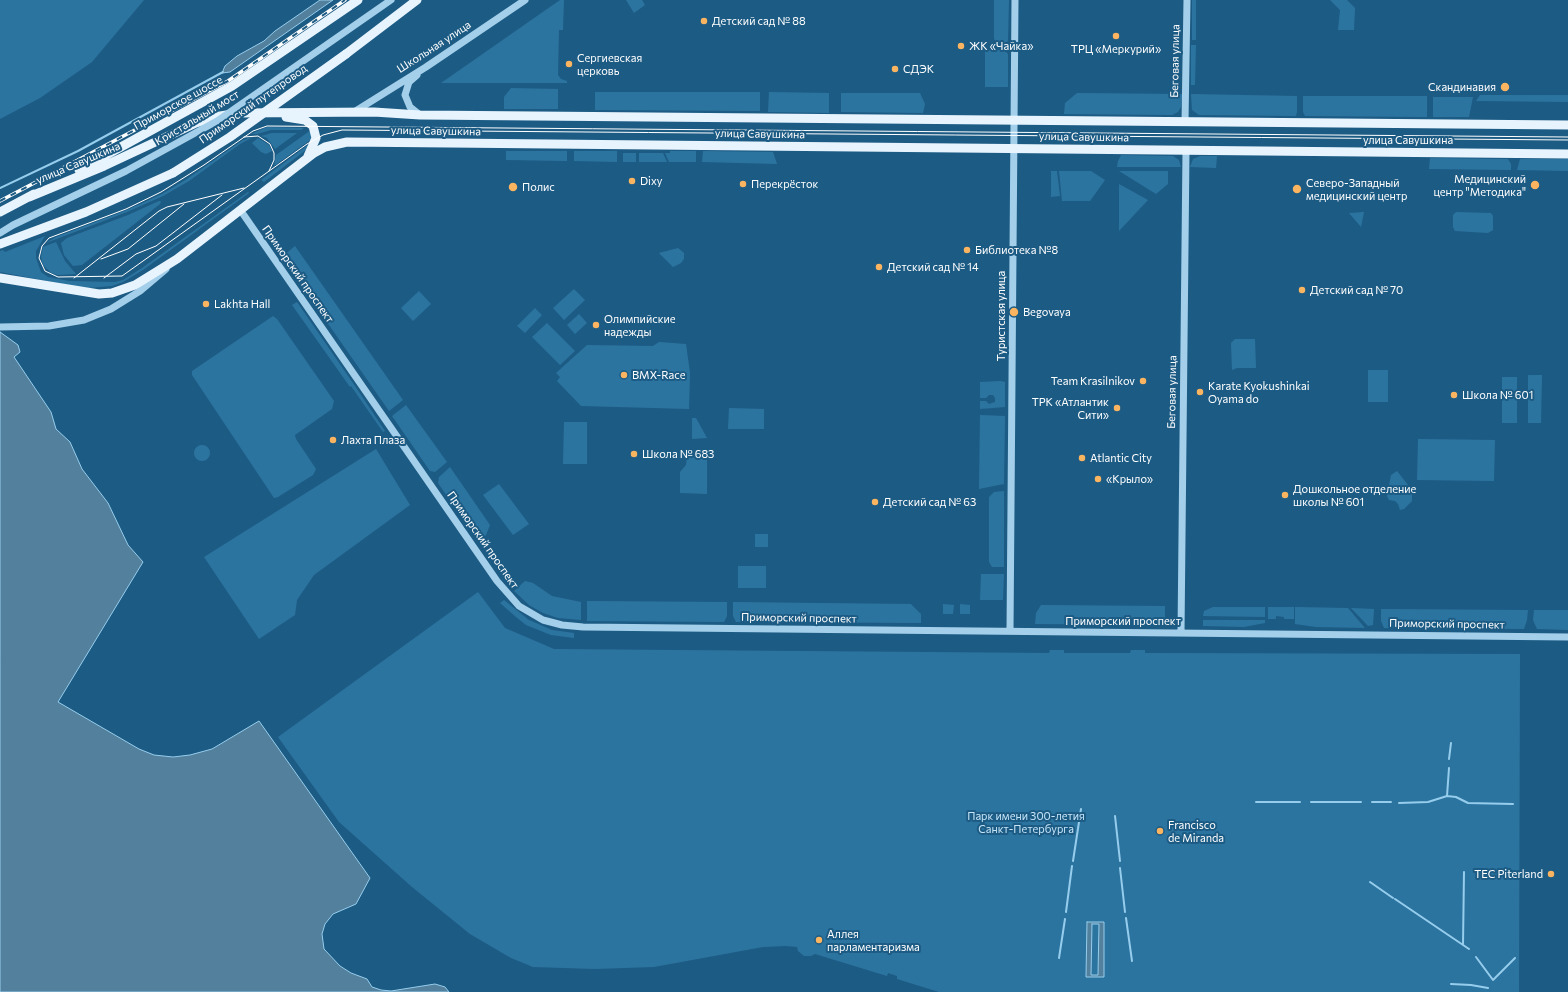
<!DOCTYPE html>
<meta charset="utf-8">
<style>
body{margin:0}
canvas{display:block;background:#1c5b84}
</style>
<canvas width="1568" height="992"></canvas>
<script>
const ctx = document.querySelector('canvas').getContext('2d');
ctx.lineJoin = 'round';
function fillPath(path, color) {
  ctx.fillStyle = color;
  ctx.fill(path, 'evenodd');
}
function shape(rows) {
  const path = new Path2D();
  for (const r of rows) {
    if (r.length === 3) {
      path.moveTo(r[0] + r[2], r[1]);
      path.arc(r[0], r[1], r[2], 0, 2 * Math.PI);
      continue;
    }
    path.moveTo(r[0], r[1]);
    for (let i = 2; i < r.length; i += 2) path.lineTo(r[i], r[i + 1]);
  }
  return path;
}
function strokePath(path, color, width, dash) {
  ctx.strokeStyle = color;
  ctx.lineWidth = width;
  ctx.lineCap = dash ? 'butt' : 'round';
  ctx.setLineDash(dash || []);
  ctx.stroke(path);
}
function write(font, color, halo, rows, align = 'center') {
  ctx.font = font + ' Commissioner,sans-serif';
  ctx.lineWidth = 4;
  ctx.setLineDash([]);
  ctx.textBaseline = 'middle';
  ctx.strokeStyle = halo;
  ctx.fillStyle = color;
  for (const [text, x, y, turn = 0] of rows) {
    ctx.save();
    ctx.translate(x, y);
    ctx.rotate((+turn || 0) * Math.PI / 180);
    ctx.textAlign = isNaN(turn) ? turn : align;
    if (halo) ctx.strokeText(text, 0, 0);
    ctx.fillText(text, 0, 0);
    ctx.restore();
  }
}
fillPath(shape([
 [0,0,144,0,92,62,40,98,0,119],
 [560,0,564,0,563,30,559,30,558,75,561,79,567,81,567,83,441,83],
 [626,0,642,0,645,5,634,13],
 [994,0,1009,0,1008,41,1005,43,997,43,994,39],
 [1192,0,1196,0,1196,40,1192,40],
 [1330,0,1347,0,1355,8,1354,30,1338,30,1340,10],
 [1191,45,1196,45,1195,85,1191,85],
 [985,50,1004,50,1008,54,1008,87,985,87],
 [511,88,558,89,558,109,504,109,504,97],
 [595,92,760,92,760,111,595,110],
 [769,92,829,93,829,113,768,112],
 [841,93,920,93,925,104,923,113,841,112],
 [1077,93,1182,94,1181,107,1178,112,1172,115,1064,114,1065,103],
 [1191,94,1297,96,1297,112,1296,116,1199,115,1192,110],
 [1480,95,1568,95,1568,102,1476,101],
 [1303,96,1427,96,1427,117,1305,116,1303,112],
 [1433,97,1473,97,1469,117,1433,117],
 [267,127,304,128,301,130,271,130,257,134,251,134],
 [311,130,313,138,274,166,276,155],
 [272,133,297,133,275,149,267,138,261,136],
 [253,137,240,144,189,181,163,196,127,212,46,243,56,237,127,210,162,194,187,179,243,140],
 [258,138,269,145,272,151,266,154,261,152,252,143],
 [312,142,306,150,264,182,261,180],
 [506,151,567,151,567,161,506,160],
 [574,151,617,151,617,162,574,161],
 [670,151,696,151,696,162,669,162,665,153,670,153],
 [703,151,773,152,777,164,702,162],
 [623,153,636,153,636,162,623,162],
 [639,153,663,153,667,162,639,162],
 [1121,155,1173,156,1179,160,1181,167,1117,167,1118,161],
 [1200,156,1217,156,1216,168,1190,167,1193,159],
 [1430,158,1508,159,1511,164,1511,170,1429,169],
 [1520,159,1568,159,1568,171,1517,170],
 [1051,171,1057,171,1060,196,1051,197],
 [1059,171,1091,171,1105,180,1090,201,1062,201],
 [1119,171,1168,171,1168,184,1156,194],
 [1119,184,1148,200,1119,231],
 [248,192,249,193,143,270,123,282,112,286,88,288,73,286,0,272,0,251,3,250,5,252,45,236,36,251,36,258,41,272,48,277,69,281,115,282,123,280,142,268],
 [159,201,161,201,160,204,82,265,73,266,64,255,61,243,67,238,128,215],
 [1364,212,1361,227,1349,213],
 [1456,212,1491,213,1493,216,1493,230,1488,233,1455,231,1453,227,1453,215],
 [56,242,65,261,76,274,58,275,51,273,43,265,41,257,43,247],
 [295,246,403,400,389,411,292,272,294,270,283,256],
 [678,248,684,253,684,259,681,263,673,267,659,253],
 [574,289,585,300,564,320,553,308],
 [419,291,431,304,413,321,401,308],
 [297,302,355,386,385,431,383,432,351,386,350,387,292,305],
 [535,308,542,315,525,333,517,326],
 [579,314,587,323,575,334,567,325],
 [273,316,277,319,334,401,332,409,295,435,296,439,316,469,313,475,278,497,274,498,192,375,192,371],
 [547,323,575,351,560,365,532,337],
 [1235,339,1255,339,1256,368,1237,368,1232,370,1231,343],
 [659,342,686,344,690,373,689,409,581,406,557,381,560,377,556,373,587,345,653,346],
 [1368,370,1388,370,1388,402,1368,402],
 [1528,375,1542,375,1541,423,1528,423],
 [1502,377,1517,377,1517,423,1502,423],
 [1001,381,1005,382,1005,407,980,409,980,401,986,401,989,404,995,402,995,398,993,395,989,395,986,398,980,398,980,382],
 [406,405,447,462,435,472,430,471,392,416],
 [729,408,764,409,764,429,728,429],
 [980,415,1005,416,1004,484,979,489],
 [692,418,696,418,707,438,692,439],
 [564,422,587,422,587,464,563,464],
 [1418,439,1495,440,1494,481,1417,480],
 [202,453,8],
 [376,449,410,505,314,575,297,600,295,615,259,639,204,557],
 [707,455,707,494,680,493,680,472,686,465,687,456],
 [450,467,490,525,486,535,478,541,438,483,439,477],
 [1397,471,1412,490,1412,501,1404,509,1400,510,1398,504,1395,501,1389,500,1387,496,1391,475],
 [499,484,529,524,513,535,483,495],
 [1004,491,1004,567,992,567,989,562,989,497,994,492],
 [755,534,768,534,768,547,755,547],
 [738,566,766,566,766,588,738,588],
 [981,574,1004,574,1003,600,980,600],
 [525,581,533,583,552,596,581,602,581,620,558,618,543,613,529,605,514,591],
 [478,592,505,628,554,649,1049,653,1050,650,1064,650,1064,653,1130,653,1131,650,1145,650,1145,653,1520,654,1519,992,939,992,897,979,897,976,888,973,887,976,815,954,811,956,804,956,798,951,797,947,786,946,763,947,654,967,595,969,533,967,511,958,470,934,412,887,339,822,278,737],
 [504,600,529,620,552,630,574,633,574,638,551,635,526,625,516,617,500,603],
 [587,601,727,602,727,616,724,622,587,621],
 [733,602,911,604,921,614,921,623,736,622,733,616],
 [943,604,954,605,953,614,943,614],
 [960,604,970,605,970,614,960,614],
 [1041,605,1165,606,1165,625,1035,624,1036,613],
 [1213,607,1265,607,1265,617,1203,616,1204,611],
 [1268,607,1294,607,1294,619,1284,619,1284,617,1276,616,1276,619,1268,619],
 [1295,607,1348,608,1365,628,1316,627,1295,624],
 [1351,608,1374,609,1373,625,1368,626],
 [1381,609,1528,610,1527,620,1524,629,1384,628,1381,621],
 [1534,610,1568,610,1568,630,1537,629,1533,620],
 [1203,620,1265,620,1265,623,1244,627,1203,626]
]), '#2c74a0');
const water = shape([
 [320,0,333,0,230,72,222,73,225,66,237,56,264,41,275,31,320,0],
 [0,332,18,345,20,352,14,357,51,412,56,429,70,442,82,469,108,503,128,545,143,562,58,702,139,749,154,755,173,757,190,755,212,749,259,721,370,878,356,904,333,914,325,924,322,934,324,949,340,966,351,973,367,979,372,987,381,990,391,991,435,984,445,987,449,992,0,992,0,332],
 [1087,922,1104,922,1104,977,1086,977,1087,922],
 [1092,924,1099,924,1098,975,1091,975,1092,924]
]);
fillPath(water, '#53809d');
strokePath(water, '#96cdec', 1);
strokePath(shape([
 [0,188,78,151,223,72],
 [1449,759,1451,743],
 [1447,796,1449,768],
 [1256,802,1300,802],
 [1311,802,1361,802],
 [1372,802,1391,802],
 [1399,803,1428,802,1447,796,1456,797,1468,803,1513,804],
 [1115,816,1120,861],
 [1073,861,1081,809],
 [1120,868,1125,912],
 [1370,882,1393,898],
 [1395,899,1469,949],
 [1066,912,1072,866],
 [1126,918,1132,961],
 [1463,945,1464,872],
 [1476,957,1493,980,1515,958],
 [1059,958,1065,919],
 [1451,984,1471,985,1488,988]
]), '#96cdec', 2);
strokePath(shape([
 [417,75,409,82,405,95,410,107,420,115],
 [354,112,426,67,525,0],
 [1185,122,1187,0],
 [241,211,497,581,519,606,543,620,562,625,583,627,1568,637],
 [0,327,49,326,84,320,111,309,140,291,166,269],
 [1010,631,1015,0],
 [1181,633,1186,150]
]), '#a3cfea', 7);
strokePath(shape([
 [346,54,417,0],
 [286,117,305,120,313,126,316,138,308,156],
 [79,170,232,86,358,0],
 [29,197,104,166,196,123,214,117,239,113,374,112,420,115,1568,125],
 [0,212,34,194],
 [0,244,86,212,173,173],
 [0,278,99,294,112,293,135,285,177,259,314,153,325,147,347,142,1568,154]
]), '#e7f4fe', 9);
strokePath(shape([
 [244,137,258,136,270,144,274,153,274,160,269,171],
 [1568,137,267,126,253,131,204,165,161,192,126,209,49,238,42,246,39,258,45,271,58,277,122,276,307,144,323,135,342,130,1568,140],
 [101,259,128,249,184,204],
 [74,278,159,211,167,207,244,188],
 [104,278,136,254,156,246,222,195]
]), '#fff', 1);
const rail = shape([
 [0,201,228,81,345,0]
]);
strokePath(rail, '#fff', 3.5);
strokePath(rail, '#1c5b84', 2, [6]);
strokePath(shape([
 [0,233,13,225,126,171,217,121,391,0]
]), '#a3cfea', 7);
strokePath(shape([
 [173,173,230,137,346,54]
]), '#e7f4fe', 9);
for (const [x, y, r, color] of [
 [704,21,4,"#fbb460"],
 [1116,36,4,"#fbb460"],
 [961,46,4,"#fbb460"],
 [569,64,4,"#fbb460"],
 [895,69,4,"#fbb460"],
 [1505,87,5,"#fbb460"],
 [632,181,4,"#fbb460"],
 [743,184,4,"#fbb460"],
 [1535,185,5,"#fbb460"],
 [513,187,5,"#fbb460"],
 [1297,189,5,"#fbb460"],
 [967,250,4,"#fbb460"],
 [879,267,4,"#fbb460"],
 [1302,290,4,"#fbb460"],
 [206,304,4,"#fbb460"],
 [1014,312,5,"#fbb460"],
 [596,325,4,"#fbb460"],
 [624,375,4,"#fbb460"],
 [1143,381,4,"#fbb460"],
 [1200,392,4,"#fbb460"],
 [1454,395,4,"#fbb460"],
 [1117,408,4,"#fbb460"],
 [333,440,4,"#fbb460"],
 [634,454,4,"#fbb460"],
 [1082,458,4,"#fbb460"],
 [1098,479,4,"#fbb460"],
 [1285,495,4,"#fbb460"],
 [875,502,4,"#fbb460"],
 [1160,831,4,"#fbb460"],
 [1551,874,4,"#fbb460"],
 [819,940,4,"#fbb460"]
]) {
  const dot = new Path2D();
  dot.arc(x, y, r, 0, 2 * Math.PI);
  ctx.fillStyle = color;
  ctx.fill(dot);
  strokePath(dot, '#1c5b84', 1.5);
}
write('11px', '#fff', '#1c5b84', [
 ["Детский сад № 88",712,21],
 ["ЖК «Чайка»",969,46],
 ["ТРЦ «Меркурий»",1116,49,"center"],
 ["Сергиевская",577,58],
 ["церковь",577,71],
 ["СДЭК",903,69],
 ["Скандинавия",1496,87,"right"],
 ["Медицинский",1526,179,"right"],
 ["центр \"Методика\"",1526,192,"right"],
 ["Dixy",640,181],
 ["Северо-Западный",1306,183],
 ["медицинский центр",1306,196],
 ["Перекрёсток",751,184],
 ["Полис",522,187],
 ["Библиотека №8",975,250],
 ["Детский сад № 14",887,267],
 ["Детский сад № 70",1310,290],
 ["Lakhta Hall",214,304],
 ["Begovaya",1023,312],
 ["Олимпийские",604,319],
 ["надежды",604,332],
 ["BMX-Race",632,375],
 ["Team Krasilnikov",1135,381,"right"],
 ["Karate Kyokushinkai",1208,386],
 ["Oyama do",1208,399],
 ["Школа № 601",1462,395],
 ["ТРК «Атлантик",1109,402,"right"],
 ["Сити»",1109,415,"right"],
 ["Лахта Плаза",341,440],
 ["Школа № 683",642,454],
 ["Atlantic City",1090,458],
 ["«Крыло»",1106,479],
 ["Дошкольное отделение",1293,489],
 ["школы № 601",1293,502],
 ["Детский сад № 63",883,502],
 ["Francisco",1168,825],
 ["de Miranda",1168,838],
 ["TEC Piterland",1543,874,"right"],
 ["Аллея",827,934],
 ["парламентаризма",827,947]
], 'left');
write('11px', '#fff', '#1c5b84', [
 ["Школьная улица",434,47,-33],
 ["Беговая улица",1175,61,-89],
 ["Приморское шоссе",178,103,-29],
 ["Приморский путепровод",253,104,-35],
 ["Кристальный мост",197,118,-31],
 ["улица Савушкина",436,131,1],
 ["улица Савушкина",760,134,1],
 ["улица Савушкина",1084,137,1],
 ["улица Савушкина",1408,140],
 ["улица Савушкина",78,163,-23],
 ["Приморский проспект",298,274,55],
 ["Туристская улица",1001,316,-90],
 ["Беговая улица",1172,392,-89],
 ["Приморский проспект",483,540,55],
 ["Приморский проспект",799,618,1],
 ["Приморский проспект",1123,621],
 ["Приморский проспект",1447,624,1]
]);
write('11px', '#c7e5f8', '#1c5b84', [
 ["Парк имени 300-летия",1026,816],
 ["Санкт-Петербурга",1026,829]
]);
</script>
